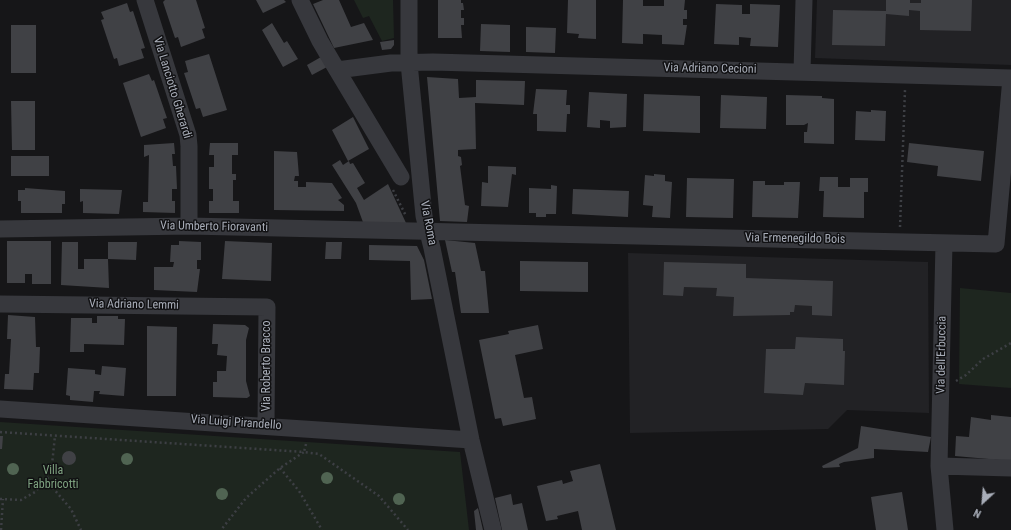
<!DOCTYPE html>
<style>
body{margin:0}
#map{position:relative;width:1011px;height:530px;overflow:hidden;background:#161618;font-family:"Roboto Condensed",sans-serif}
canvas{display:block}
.north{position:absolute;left:963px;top:482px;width:40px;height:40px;-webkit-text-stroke:3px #111113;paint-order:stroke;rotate:206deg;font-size:11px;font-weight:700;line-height:16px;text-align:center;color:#a8adb8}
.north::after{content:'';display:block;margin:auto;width:14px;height:18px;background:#a8adb8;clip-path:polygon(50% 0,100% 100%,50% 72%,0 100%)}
</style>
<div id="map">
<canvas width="1011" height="530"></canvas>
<div class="north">N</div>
</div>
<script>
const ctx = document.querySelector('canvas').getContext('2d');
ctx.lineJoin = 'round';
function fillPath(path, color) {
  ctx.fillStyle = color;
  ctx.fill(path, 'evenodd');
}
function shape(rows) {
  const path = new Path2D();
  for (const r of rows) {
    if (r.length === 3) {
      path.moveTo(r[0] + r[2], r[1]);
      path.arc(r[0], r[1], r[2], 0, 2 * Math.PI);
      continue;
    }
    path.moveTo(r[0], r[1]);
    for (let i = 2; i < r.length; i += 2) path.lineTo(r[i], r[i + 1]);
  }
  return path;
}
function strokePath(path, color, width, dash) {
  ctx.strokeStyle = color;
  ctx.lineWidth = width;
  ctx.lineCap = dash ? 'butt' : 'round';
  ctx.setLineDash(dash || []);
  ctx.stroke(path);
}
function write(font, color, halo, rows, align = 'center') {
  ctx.font = font + ' "Roboto Condensed",sans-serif';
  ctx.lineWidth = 3;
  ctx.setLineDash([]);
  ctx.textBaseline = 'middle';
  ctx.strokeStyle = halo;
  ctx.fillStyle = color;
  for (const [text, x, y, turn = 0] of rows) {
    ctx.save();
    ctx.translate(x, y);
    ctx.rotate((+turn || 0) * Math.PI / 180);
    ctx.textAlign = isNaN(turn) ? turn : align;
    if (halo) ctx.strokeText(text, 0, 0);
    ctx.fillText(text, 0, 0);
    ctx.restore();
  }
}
fillPath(shape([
 [817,0,1011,0,1011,65,815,58],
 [628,253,928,262,929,413,847,410,828,429,630,433]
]), '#222225');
fillPath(shape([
 [354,0,393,0,394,38,382,41,369,16,363,18],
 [960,288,1011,293,1011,388,959,384],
 [0,422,460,452,469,530,0,530]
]), '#1e261f');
fillPath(shape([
 [165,0,196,0,205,28,202,29,205,38,181,47,178,37,175,38,163,2],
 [256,0,284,0,286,2,263,13],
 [323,0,339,0,351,27,364,23,373,40,334,48,313,4],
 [438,0,461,0,461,3,463,3,464,10,461,10,461,18,464,18,464,25,461,25,462,38,438,38],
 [568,0,596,0,596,39,578,38,579,34,567,33],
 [623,0,643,0,643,6,664,6,664,0,685,0,684,10,687,10,687,19,683,19,683,25,687,25,684,45,662,44,662,35,643,34,643,44,622,43],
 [886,0,910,0,910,3,921,3,921,0,972,0,971,31,920,30,920,11,909,10,909,16,886,14,885,46,832,45,833,10,886,11],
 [127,3,130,12,133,11,145,48,141,49,144,58,119,66,117,58,114,59,101,20,104,19,101,12],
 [716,4,742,5,742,14,750,14,750,4,780,5,778,47,750,46,751,38,739,37,739,45,714,44],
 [272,23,284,43,287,41,298,59,283,67,262,30],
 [481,24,510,25,510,52,480,51],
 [11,25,36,25,36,73,11,73],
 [526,27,556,28,555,53,526,52],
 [394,40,394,45,391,49,382,50,380,42],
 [209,54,227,110,203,117,200,108,196,109,184,73,188,72,185,61],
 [321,57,327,67,312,75,307,65],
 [149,74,152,81,154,80,167,118,163,119,166,128,141,137,123,83],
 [427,77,458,79,459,98,476,97,476,80,525,81,524,105,475,103,476,149,458,150,458,156,461,157,462,165,460,166,465,205,469,206,467,222,440,221],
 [536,89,567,90,566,105,570,105,570,114,567,114,566,132,537,131,537,114,533,114],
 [589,92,627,94,626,127,610,128,610,121,600,120,600,128,587,127],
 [644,94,700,96,700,133,643,131],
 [721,95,767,97,766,129,720,128],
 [786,95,822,96,822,98,834,99,834,144,804,143,804,132,807,132,808,123,804,125,786,125],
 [11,101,35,101,35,150,12,150],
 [871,110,886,111,885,141,855,140,856,111,871,112],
 [353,117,369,149,348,161,332,130],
 [174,143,175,154,172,154,173,166,176,166,177,189,172,189,172,201,175,201,175,213,143,212,143,202,148,202,149,155,144,157,144,145],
 [210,143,238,143,238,155,232,155,232,174,236,174,236,180,233,180,233,201,239,201,239,213,209,213,209,201,213,201,213,189,209,189,209,167,214,167,214,155,209,155],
 [909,143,984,151,981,181,937,176,938,166,907,162],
 [274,151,297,152,299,176,295,176,294,181,298,181,298,187,306,187,306,182,332,183,342,198,338,200,344,205,344,211,274,210],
 [11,156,49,156,49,176,11,176],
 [340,160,343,165,349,161,350,164,353,163,365,183,357,188,364,200,388,184,406,223,364,225,356,203,332,165],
 [488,166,516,167,516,175,512,174,508,207,481,206,482,182,488,183],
 [654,174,665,175,665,181,672,182,670,218,652,217,653,206,643,205,645,175,654,176],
 [820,177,838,177,838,187,850,187,850,178,868,178,868,192,864,192,864,218,823,217,824,191,819,191],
 [687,178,734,179,733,218,686,217],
 [753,181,765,181,765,185,784,185,784,182,800,182,798,218,752,217],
 [551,185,557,186,556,214,546,214,546,217,536,217,536,213,529,213,529,188,551,189],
 [25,188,65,191,65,204,62,204,62,213,21,213,21,201,18,201,18,190,25,190],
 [80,189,122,190,119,214,83,213,83,201,80,202],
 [573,189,629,191,628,217,572,214],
 [445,240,475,243,481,271,485,271,489,313,461,313,455,272,452,272],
 [7,241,51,241,51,284,32,284,32,274,25,274,25,283,7,283],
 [179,241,201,242,201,260,197,260,197,269,200,269,197,292,154,290,154,267,173,267,174,262,170,262,171,245,179,245],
 [225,241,272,243,271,281,222,279],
 [62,242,78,242,78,269,84,269,84,259,108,259,109,288,61,285],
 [108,242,137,242,136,260,108,259],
 [326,242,342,242,341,259,325,259],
 [369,245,417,246,424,260,432,299,411,300,410,261,369,260],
 [520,261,588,262,588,292,520,291],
 [664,262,746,264,746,278,833,281,832,316,812,315,812,306,795,305,794,312,790,312,790,315,733,316,734,297,716,296,717,288,684,287,683,296,663,295],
 [8,315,35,317,36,347,40,347,39,373,34,373,33,390,4,389,5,374,9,374,11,339,7,339],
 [97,316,118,316,118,319,125,319,124,345,84,344,84,352,70,352,71,318,92,318,92,323,97,323],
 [213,324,245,325,249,328,246,340,246,381,250,396,247,398,213,397,213,382,217,382,217,371,226,371,227,356,217,355,218,344,212,344],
 [538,325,543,349,515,355,524,398,532,397,536,419,503,426,501,418,495,419,479,340,509,334,508,331],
 [147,326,177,327,176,396,147,396],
 [796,337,843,339,843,351,845,351,844,385,805,383,803,395,764,393,766,349,795,349],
 [102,366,126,368,124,396,99,394,100,391,94,391,93,402,70,400,70,396,66,395,68,368,95,370,95,374,101,375],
 [991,415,1011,417,1011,461,955,456,956,436,969,437,971,417,991,420],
 [861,426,931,437,928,452,874,449,874,458,844,462,839,464,840,467,823,468,822,466,858,448],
 [0,436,3,436,2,449,0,449],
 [69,458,7],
 [600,464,616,530,582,530,578,511,557,516,558,519,546,521,537,486,562,480,563,484,573,481,570,471],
 [902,492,908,530,876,530,871,497],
 [511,494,513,505,522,503,528,530,502,530,495,498],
 [478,508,483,530,476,530,474,511]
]), '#404145');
strokePath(shape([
 [393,190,406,216],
 [900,227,905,90],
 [956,381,966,375,983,359,1011,343],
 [0,432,304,452,280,468,246,498,221,530],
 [306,444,304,452,319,454,379,496,408,530],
 [280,468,299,491,322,530],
 [46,480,71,509,81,530],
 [0,499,21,500,35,492,51,474,55,436],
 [1,530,3,499]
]), '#3d3f44', 2.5, [2, 3]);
strokePath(shape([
 [145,0,188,135,189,146,189,226],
 [409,0,409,63,424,216,432,248,471,440,493,530],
 [337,70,401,177],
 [802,72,804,0],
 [0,229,189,226,996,244,1011,78,433,62,391,63,337,70,320,41,300,0],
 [944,243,939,466,945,530],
 [0,304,267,307,266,425],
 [0,409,471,440],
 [939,466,1011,468]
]), '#37383d', 17);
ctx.fillStyle = '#506452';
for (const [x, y] of [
 [127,459],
 [13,469],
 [327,478],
 [222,494],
 [399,499]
]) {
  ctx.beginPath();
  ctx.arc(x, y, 6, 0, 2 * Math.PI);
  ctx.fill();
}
write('12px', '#a8adb8', '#111113', [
 ["Via Adriano Cecioni",710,69,1],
 ["Via Lanciotto Gherardi",172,88,73],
 ["Via Roma",428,223,79],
 ["Via Umberto Fioravanti",214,227,1],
 ["Via Ermenegildo Bois",795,239,1],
 ["Via Adriano Lemmi",134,305,1],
 ["Via dell'Erbuccia",942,355,-89],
 ["Via Roberto Bracco",267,366,-90],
 ["Via Luigi Pirandello",236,423,4]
]);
write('12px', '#7fa381', '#111113', [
 ["Villa",53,471],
 ["Fabbricotti",53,485]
]);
</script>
